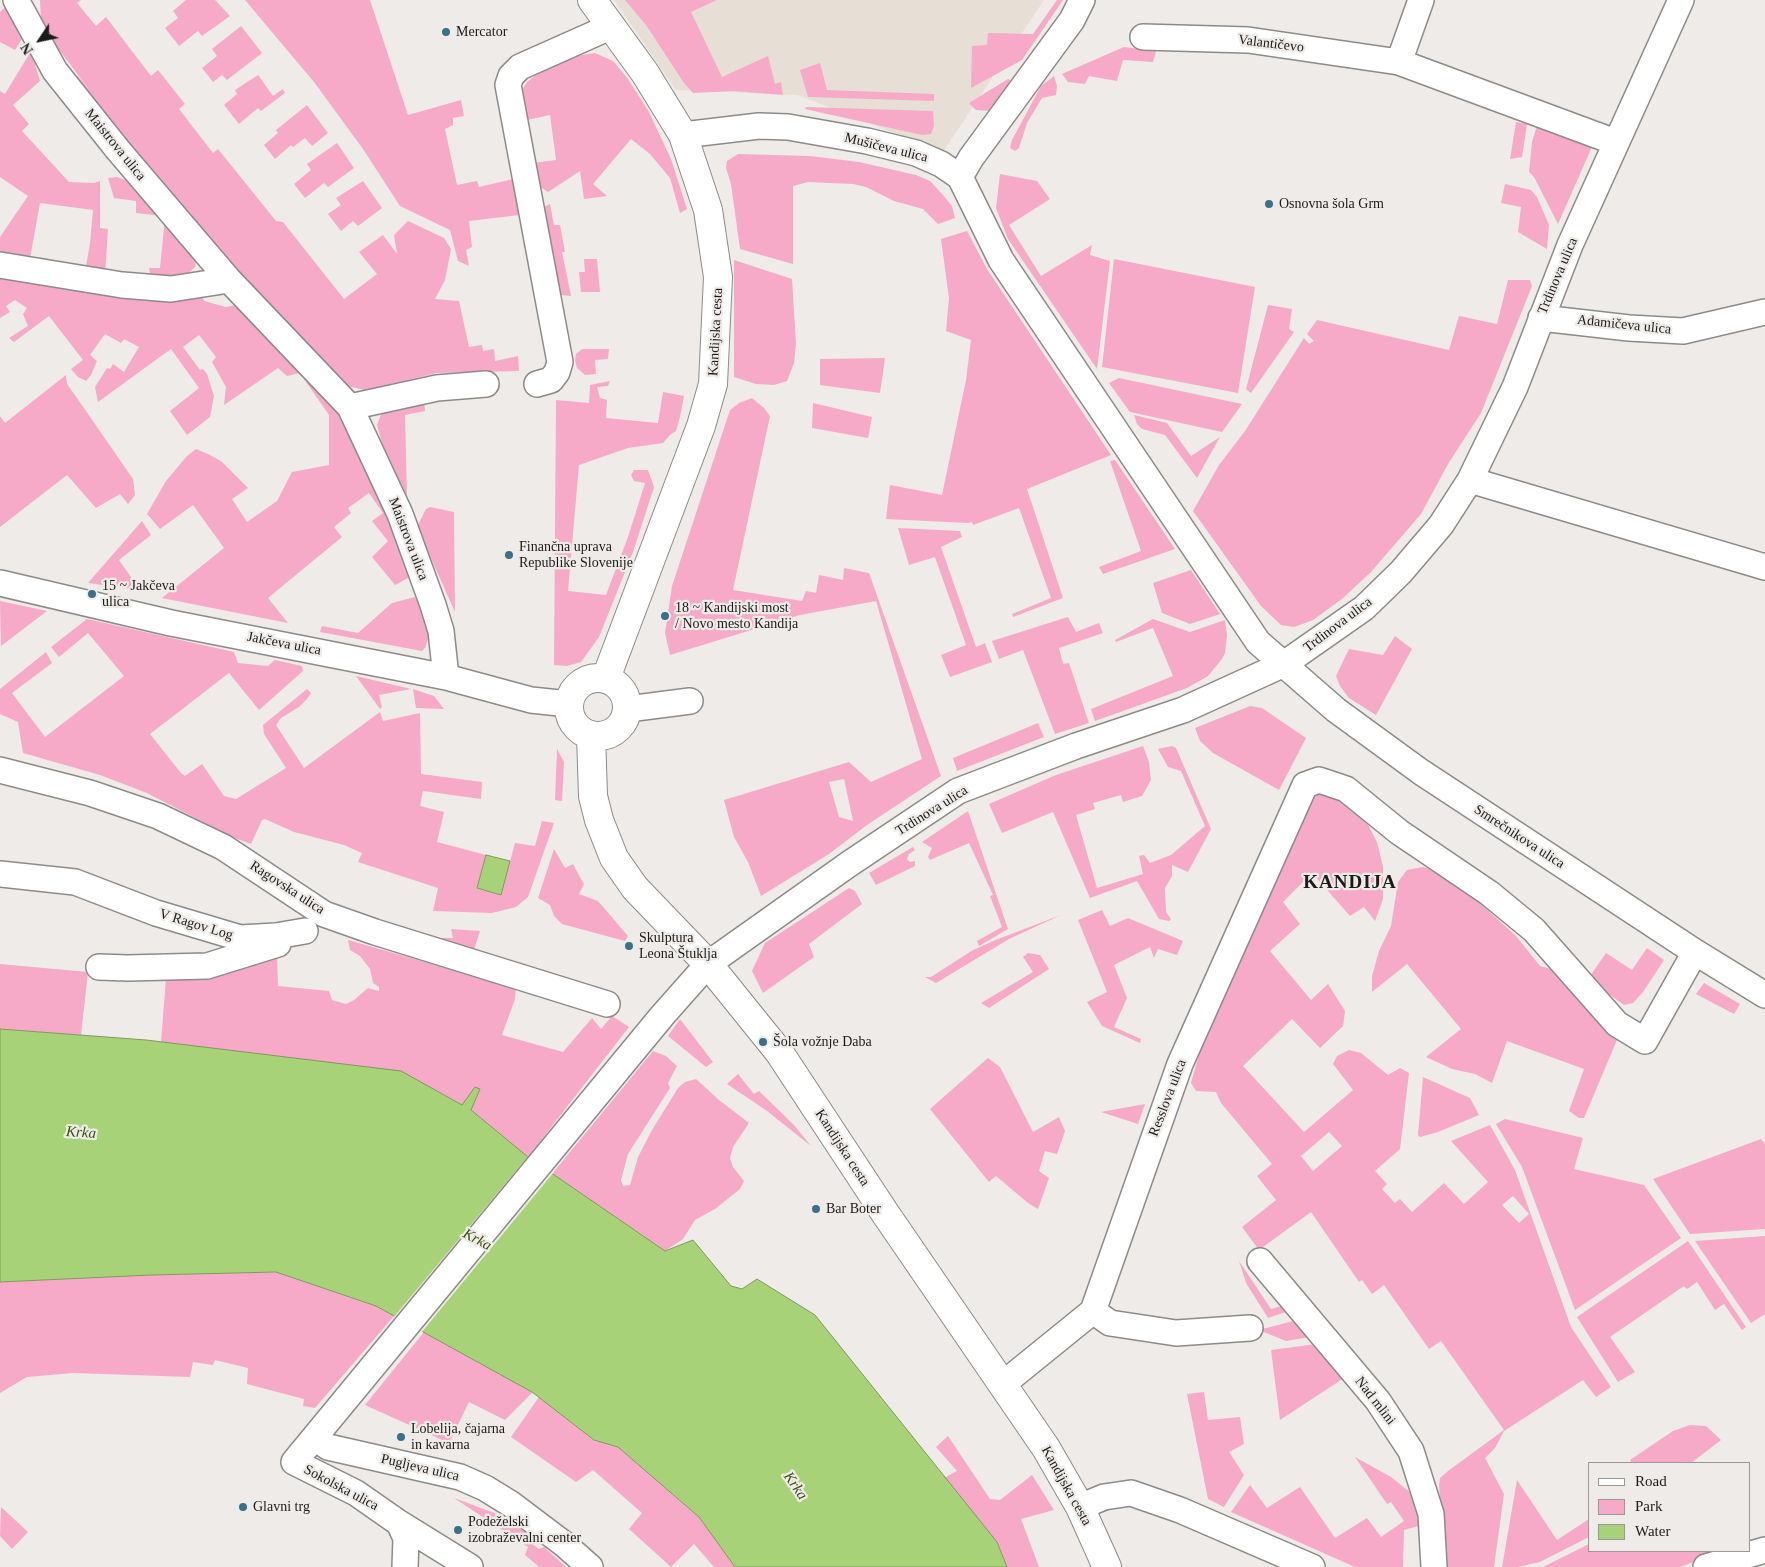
<!DOCTYPE html>
<meta charset="utf-8">
<style>
body{margin:0}
#map{position:relative;width:1765px;height:1567px;overflow:hidden;background:#eeebe8;font-family:"Times New Roman",serif}
canvas{display:block}
.legend{position:absolute;left:1588px;top:1462px;width:162px;height:90px;box-sizing:border-box;background:#eeebe8;border:1px solid #9a9896;margin:0;padding:6px 9px;list-style:none;font-size:15px;color:#1c1b1a}
.legend li{display:flex;align-items:center;gap:10px;height:25px}
.legend b{width:25px;border:1px solid #9a9896}
.north{position:absolute;left:15px;top:15px;width:50px;height:50px;-webkit-text-stroke:4px #eeebe8;paint-order:stroke;rotate:236deg;font-size:14px;font-weight:700;line-height:20px;text-align:center;color:#1c1b1a}
.north::after{content:'';display:block;margin:auto;width:18px;height:22px;background:#1c1b1a;clip-path:polygon(50% 0,100% 100%,50% 72%,0 100%)}
</style>
<div id="map">
<canvas width="1765" height="1567"></canvas>
<ul class="legend">
<li><b style="height:6px;background:#fff"></b>Road</li>
<li><b style="height:14px;background:#f6aac7"></b>Park</li>
<li><b style="height:14px;background:#a8d277"></b>Water</li>
</ul>
<div class="north">N</div>
</div>
<script>
const ctx = document.querySelector('canvas').getContext('2d');
ctx.lineJoin = 'round';
function fillPath(path, color) {
  ctx.fillStyle = color;
  ctx.fill(path, 'evenodd');
}
function shape(rows) {
  const path = new Path2D();
  for (const r of rows) {
    if (r.length === 3) {
      path.moveTo(r[0] + r[2], r[1]);
      path.arc(r[0], r[1], r[2], 0, 2 * Math.PI);
      continue;
    }
    path.moveTo(r[0], r[1]);
    for (let i = 2; i < r.length; i += 2) path.lineTo(r[i], r[i + 1]);
  }
  return path;
}
function strokePath(path, color, width, dash) {
  ctx.strokeStyle = color;
  ctx.lineWidth = width;
  ctx.lineCap = dash ? 'butt' : 'round';
  ctx.setLineDash(dash || []);
  ctx.stroke(path);
}
function write(font, color, halo, rows, align = 'center') {
  ctx.font = font + ' "Times New Roman",serif';
  ctx.lineWidth = 4.5;
  ctx.setLineDash([]);
  ctx.textBaseline = 'middle';
  ctx.strokeStyle = halo;
  ctx.fillStyle = color;
  for (const [text, x, y, turn = 0] of rows) {
    ctx.save();
    ctx.translate(x, y);
    ctx.rotate((+turn || 0) * Math.PI / 180);
    ctx.textAlign = isNaN(turn) ? turn : align;
    if (halo) ctx.strokeText(text, 0, 0);
    ctx.fillText(text, 0, 0);
    ctx.restore();
  }
}
fillPath(shape([
 [614,0,1044,0,943,152,798,95,676,90]
]), '#e7ded6');
fillPath(shape([
 [40,0,81,0,77,3,96,26,106,17,151,76,158,70,185,104,179,109,213,153,218,149,276,221,283,222,344,299,377,274,359,252,383,235,397,254,394,235,408,221,444,238,451,249,445,280,435,299,459,301,469,347,482,345,483,351,494,349,495,361,518,356,519,371,437,373,365,390,347,386,233,270,167,193,74,77,78,76,91,92,51,39,41,21],
 [186,0,215,0,230,16,202,36,198,31,179,46,165,28,178,18,173,11],
 [245,0,370,0,408,115,461,100,464,116,453,118,453,125,445,129,457,185,477,181,479,187,513,179,519,215,469,221,472,247,466,250,469,266,458,261,450,230,400,206,363,149,314,82],
 [625,0,717,0,691,12,722,77,768,56,775,84,781,82,783,95,734,91,693,93,684,83,646,25],
 [1057,0,1063,0,1022,60,971,88,972,46,987,45,988,33,1033,34],
 [4,8,14,15,25,34,15,50,0,42,0,12],
 [241,26,262,53,227,80,222,75,213,82,202,68,217,56,212,49],
 [1124,47,1156,51,1153,62,1123,60,1117,81,1089,76,1085,84,1068,82,1062,74],
 [31,51,40,81,13,105,29,124,22,131,69,182,94,183,100,181,100,228,108,229,105,276,85,272,90,243,93,210,40,203,29,264,0,261,0,237,28,196,0,177,0,91,5,94],
 [595,53,613,61,628,79,649,112,671,159,687,209,680,213,670,178,650,154,631,139,593,184,607,196,584,199,580,171,548,192,536,184,533,163,556,160,550,115,527,120,522,90,527,82,541,71,576,56],
 [820,63,827,90,934,94,934,101,808,97,800,70],
 [258,75,273,96,283,89,285,93,261,111,258,108,239,124,224,105,237,94,235,90],
 [1054,76,1057,86,1056,95,1042,98,1027,123,1019,148,1015,151,1010,148,1012,140,1041,86],
 [1008,79,1012,81,1012,85,990,111,976,110,969,103],
 [307,105,328,133,312,146,305,138,293,147,291,145,275,159,264,145,278,133,276,130],
 [806,107,933,111,934,126,931,134,922,135,805,109],
 [1539,119,1589,140,1591,149,1558,224,1534,177,1529,172,1532,142],
 [1516,122,1527,124,1522,157,1510,159],
 [337,143,354,168,328,187,324,183,305,198,294,184,311,170,307,164],
 [738,154,810,156,859,162,916,175,930,181,943,195,952,206,955,218,938,224,923,209,894,201,866,187,853,184,808,182,793,186,793,264,740,249,731,184,726,168,727,161],
 [1000,174,1037,181,1050,199,1009,225,1041,276,1092,245,1090,255,1110,261,1097,369,1008,239,996,208],
 [117,177,135,183,162,216,136,213,136,201,114,198,108,178],
 [363,181,382,208,358,226,353,221,341,231,328,214,341,205,336,198],
 [1505,184,1531,190,1537,197,1549,225,1547,249,1518,232,1521,207,1501,203],
 [550,204,554,225,560,225,565,252,562,252,571,296,561,295,542,208],
 [165,218,196,261,195,267,186,275,154,278,150,274,149,268,160,268],
 [967,231,987,269,1111,455,1027,489,1063,598,1013,617,1012,614,1051,598,1019,508,973,525,972,522,968,523,886,519,890,485,942,495,966,380,971,340,946,331,949,298,941,239],
 [584,259,597,259,600,292,581,292,579,272,585,272],
 [1114,259,1255,287,1238,393,1102,367],
 [734,260,792,279,796,344,794,363,787,381,774,385,756,384,734,377],
 [0,276,202,295,204,301,226,307,237,305,307,371,287,376,278,368,224,405,226,387,212,362,216,357,199,335,183,347,200,370,203,369,207,374,214,396,210,417,187,435,170,411,199,388,171,349,98,402,95,387,107,368,110,369,113,364,124,372,139,347,124,339,121,343,105,334,90,355,97,361,91,375,86,381,78,377,71,369,83,360,49,316,14,342,9,338,28,326,23,314,27,308,15,300,6,306,10,312,0,318],
 [1508,280,1530,280,1532,286,1481,413,1448,464,1421,514,1371,572,1342,599,1313,620,1294,627,1281,625,1261,606,1193,511,1219,465,1245,431,1304,338,1309,344,1314,341,1307,334,1317,320,1449,350,1459,316,1497,324],
 [1268,305,1292,309,1289,329,1294,332,1251,393,1246,389],
 [582,349,609,349,608,359,595,360,596,374,585,375,577,368,575,361,576,354],
 [885,358,880,393,820,385,820,359],
 [66,375,67,384,77,398,133,479,135,495,128,504,120,494,96,508,67,475,0,527,0,416,5,423],
 [312,378,348,424,386,512,410,577,395,585,372,557,388,541,372,521,383,513,369,493,348,508,351,513,334,527,342,537,268,598,288,623,162,598,224,548,193,505,160,529,147,514,166,481,187,456,196,449,208,454,221,461,248,488,232,499,247,522,277,501,292,472,329,465,329,415,304,379],
 [1119,378,1242,404,1222,432,1130,412,1109,383],
 [610,381,608,386,597,387,600,398,607,400,606,418,658,423,663,392,684,396,680,417,676,431,670,435,663,443,628,448,579,465,568,591,606,595,628,537,645,483,634,481,631,475,634,470,648,470,654,487,633,552,599,637,581,662,567,666,554,665,556,400,589,403,590,385],
 [424,394,425,411,405,415,407,496,382,443,377,425,383,409],
 [752,398,764,408,770,416,733,590,802,601,806,591,816,593,819,575,843,580,844,568,869,573,941,776,867,825,829,854,761,896,748,862,734,837,724,800,849,762,871,782,922,759,876,601,800,615,670,655,665,633,672,586,730,410,739,403],
 [844,779,853,821,839,817,829,782],
 [813,403,872,417,868,438,812,428],
 [1134,415,1167,423,1191,456,1220,437,1197,478,1165,435,1142,429,1137,424],
 [1115,460,1175,549,1103,574,1099,567,1141,551,1110,461],
 [430,507,454,512,455,612,417,527,426,509],
 [142,521,151,535,119,560,140,590,88,583],
 [898,528,960,531,962,537,941,547,976,647,985,643,992,662,950,677,941,655,966,645,935,557,909,565],
 [1191,570,1220,614,1190,624,1162,613,1153,583],
 [415,597,425,618,429,636,425,648,422,651,320,632,322,626,358,633,392,603],
 [0,601,47,611,1,646],
 [1068,617,1076,632,1099,623,1103,633,1059,648,1063,664,1069,663,1089,723,1055,734,1023,650,999,659,992,641],
 [87,619,234,652,238,663,268,666,275,660,302,666,303,671,259,710,229,673,150,734,181,773,185,776,202,764,224,796,236,799,286,768,264,734,263,725,307,689,311,693,307,699,299,707,281,718,276,725,304,768,380,712,383,721,420,713,421,774,482,782,481,799,423,791,420,806,444,812,437,842,486,855,477,888,501,895,515,843,535,846,542,821,554,823,528,897,516,907,492,913,433,911,438,888,358,862,362,853,344,845,294,832,265,819,262,820,251,844,232,837,147,793,100,775,23,753,18,722,0,714,0,689,46,652,52,663,12,693,45,737,124,676,88,633,59,657,51,647],
 [1153,619,1190,632,1225,620,1227,635,1225,653,1222,659,1208,676,1187,688,1095,721,1091,709,1173,676,1153,628,1116,642,1115,640],
 [1395,636,1412,649,1376,715,1349,698,1340,686,1336,676,1349,649,1383,655],
 [356,676,411,689,379,695,382,707,380,709],
 [413,689,434,696,444,709,416,708],
 [1250,706,1262,708,1306,738,1279,790,1213,753,1200,741,1195,728],
 [1038,723,1044,737,957,771,953,758],
 [1143,746,1149,762,1151,780,1142,796,1123,802,1121,795,1093,803,1095,809,1076,815,1097,888,1143,874,1139,856,1144,855,1150,863,1171,855,1205,826,1181,771,1168,767,1158,749,1172,746,1176,748,1211,829,1188,872,1172,865,1172,876,1165,888,1166,912,1171,919,1169,921,1159,919,1137,881,1090,898,1053,812,1002,833,989,804,1056,775],
 [557,749,564,762,562,801,555,800],
 [1316,793,1336,794,1365,819,1377,842,1383,867,1383,899,1375,921,1364,907,1350,916,1312,873,1283,902,1300,924,1270,951,1311,1000,1328,984,1345,1011,1343,1026,1320,1048,1292,1019,1243,1066,1304,1132,1353,1090,1333,1064,1337,1056,1349,1050,1361,1053,1388,1075,1400,1068,1409,1073,1400,1149,1375,1171,1387,1184,1382,1189,1395,1203,1400,1199,1412,1212,1444,1183,1464,1204,1488,1182,1451,1141,1490,1125,1515,1170,1571,1327,1611,1387,1596,1397,1583,1380,1504,1431,1495,1448,1485,1458,1504,1494,1494,1567,1445,1567,1439,1485,1440,1478,1448,1471,1504,1430,1441,1341,1429,1349,1384,1285,1372,1294,1362,1280,1359,1282,1311,1212,1259,1250,1242,1227,1276,1200,1257,1176,1272,1164,1221,1103,1216,1092,1196,1091,1191,1083,1205,1033,1303,803],
 [1329,1132,1342,1146,1313,1171,1301,1156],
 [1513,1196,1529,1214,1519,1223,1502,1205],
 [968,811,1008,929,979,946,977,941,1002,927,990,896,993,895,969,843,930,860,928,857,932,848,922,842],
 [913,847,915,850,909,854,907,859,910,862,915,861,915,866,876,885,869,873],
 [554,849,565,868,573,864,581,879,584,884,579,894,598,901,628,936,625,941,562,924,554,916,550,905,538,898],
 [1423,867,1436,871,1472,896,1516,936,1540,966,1559,971,1617,1040,1584,1118,1579,1118,1569,1111,1584,1069,1507,1041,1492,1083,1475,1074,1452,1069,1426,1057,1461,1029,1407,964,1372,992,1372,976,1379,951,1391,926,1398,882,1407,870],
 [849,888,855,891,862,904,809,944,814,957,763,993,752,971,765,943],
 [1102,910,1110,926,1128,918,1183,941,1177,955,1158,949,1154,958,1150,947,1114,965,1127,998,1114,1027,1141,1039,1140,1043,1102,1026,1087,1002,1107,992,1078,920],
 [1061,915,1009,939,936,983,925,977,931,977,973,950,998,939],
 [451,929,480,931,474,950,436,938,453,938],
 [348,940,516,988,515,999,502,1035,563,1052,592,1018,601,1029,612,1016,629,1027,528,1157,471,1110,480,1089,462,1105,406,1075,161,1042,166,978,277,954,278,986,329,991,332,1000,346,1004,354,1000,368,988,379,991,379,987,373,983,370,969,360,956,350,950],
 [1647,948,1664,960,1643,992,1633,1003,1624,1005,1588,979,1606,953,1632,970],
 [1028,953,1040,955,1049,969,989,1008,981,1003,1033,972,1023,957],
 [0,964,88,972,81,1035,0,1029],
 [1704,983,1740,1004,1734,1014,1696,994],
 [680,1019,713,1062,706,1067,668,1036],
 [653,1051,666,1056,677,1066,668,1083,670,1088,628,1154,621,1180,623,1186,630,1185,638,1157,652,1130,678,1088,685,1082,696,1079,719,1100,749,1123,733,1147,730,1158,733,1167,744,1181,740,1189,715,1209,695,1220,683,1239,665,1251,552,1174],
 [988,1058,1000,1067,1033,1132,1059,1117,1065,1131,1057,1154,1045,1151,1039,1171,1049,1178,1038,1209,1028,1203,996,1176,989,1182,930,1109],
 [738,1074,754,1094,759,1091,794,1125,811,1146,767,1111,727,1084],
 [1423,1077,1470,1098,1479,1115,1438,1132,1420,1137,1418,1135],
 [1145,1104,1138,1124,1101,1112],
 [1505,1119,1583,1138,1574,1169,1644,1185,1681,1238,1575,1310,1522,1167,1496,1124],
 [1761,1139,1765,1144,1765,1229,1690,1234,1653,1179],
 [1765,1236,1765,1314,1751,1323,1695,1241],
 [1688,1241,1746,1327,1742,1330,1724,1304,1715,1310,1697,1282,1687,1289,1684,1286,1610,1337,1635,1372,1618,1382,1577,1317],
 [1239,1261,1271,1309,1285,1305,1289,1311,1268,1318,1246,1283],
 [276,1272,376,1306,394,1316,315,1408,303,1406,304,1399,247,1384,248,1368,215,1360,213,1365,193,1362,190,1377,73,1373,27,1377,0,1393,0,1282,151,1275],
 [1297,1320,1310,1337,1286,1341,1259,1330],
 [424,1332,533,1392,505,1420,469,1402,449,1443,365,1405],
 [1316,1344,1344,1378,1280,1420,1271,1350],
 [1204,1392,1208,1420,1240,1417,1244,1444,1229,1452,1244,1475,1224,1507,1208,1499,1187,1394],
 [539,1397,594,1440,618,1447,699,1517,735,1567,714,1567,694,1544,671,1567,629,1529,642,1513,593,1470,576,1482,511,1437],
 [1690,1425,1706,1426,1721,1440,1691,1463,1632,1463,1630,1460,1673,1431],
 [948,1436,990,1499,1000,1500,1032,1475,1054,1510,1021,1519,1039,1567,1007,1567,997,1542,944,1478,957,1471,936,1447],
 [1355,1457,1391,1477,1411,1493,1419,1507,1422,1525,1404,1530,1403,1567,1355,1567,1231,1512,1250,1485,1267,1508,1300,1487,1335,1538,1367,1518,1381,1537,1404,1521,1391,1502,1387,1504],
 [1517,1480,1557,1540,1589,1519,1589,1537,1540,1562,1518,1567,1502,1567],
 [454,1498,497,1514,530,1535,528,1541,539,1549,544,1547,566,1567,539,1567,525,1555,528,1547],
 [1,1507,28,1532,12,1549,0,1536],
 [1589,1544,1589,1551,1723,1551,1680,1567,1543,1567]
]), '#f6aac7');
const water = shape([
 [486,855,510,861,501,895,477,888,486,855],
 [0,1029,146,1040,401,1071,462,1105,475,1087,480,1089,471,1110,528,1157,665,1251,693,1240,731,1286,742,1289,757,1279,815,1315,997,1542,1007,1567,735,1567,699,1517,618,1447,594,1440,532,1392,376,1306,276,1272,151,1275,0,1282,0,1029]
]);
fillPath(water, '#a8d277');
strokePath(water, '#7e9b5b', 1);
fillPath(shape([
 [529,1155,554,1172,421,1333,393,1318]
]), '#eeebe8');
const minor = shape([
 [16,0,55,71,118,150,229,280,350,407,400,514,433,605,441,631,446,677],
 [1143,37,1248,40,1399,62,1615,142],
 [1399,62,1421,0],
 [683,135,759,126,788,127,867,141,916,153,941,164,960,177],
 [960,177,1001,260,1258,642,1336,710,1421,772,1695,952,1765,995],
 [960,177,971,158,1072,20,1082,0],
 [0,265,122,285,171,289,229,280],
 [1541,318,1629,328,1683,331,1765,312],
 [537,384,551,380,557,372,560,362,508,85,511,76,520,67,612,26],
 [350,407,437,388,486,384],
 [1470,480,1765,567],
 [0,583,171,623,446,677,531,700,569,704],
 [628,709,690,701],
 [0,770,90,793,158,816,223,847,324,914,375,932,607,1004],
 [0,874,75,882,156,913,240,938,276,936,305,931],
 [99,967,128,968,207,966,278,944],
 [1260,1261,1378,1401,1411,1451,1431,1514,1434,1567],
 [1093,1311,1110,1323,1176,1333,1250,1328],
 [1003,1384,1093,1311,1180,1064,1305,785,1319,780,1346,789,1399,832,1489,893,1534,930,1617,1024,1645,1041,1695,952],
 [315,1438,328,1447,460,1477,485,1488,511,1504,564,1544,590,1567],
 [1080,1507,1104,1497,1131,1493,1180,1510,1312,1567],
 [399,1523,470,1567],
 [405,1567,406,1538,399,1523,356,1493,294,1462,662,1016,708,964,849,864,958,791,1076,746,1183,710,1284,664,1364,608,1401,572,1441,525,1470,480,1515,387,1570,245,1681,0],
 [1706,1567,1765,1550]
]);
const secondary = shape([
 [592,0,645,73,683,135,708,210,718,277,713,384,701,426,606,678],
 [598,707,29],
 [591,735,593,796,599,820,614,858,635,888,708,964,779,1052,885,1213,1046,1448,1080,1507,1107,1567]
]);
strokePath(minor, '#8d8b89', 28);
strokePath(secondary, '#8d8b89', 30);
strokePath(minor, '#fff', 25);
strokePath(secondary, '#fff', 28);
for (const [x, y, r, color] of [
 [446,32,5,"#39718b"],
 [1269,204,5,"#39718b"],
 [509,555,5,"#39718b"],
 [92,594,5,"#39718b"],
 [665,616,5,"#39718b"],
 [629,946,5,"#39718b"],
 [763,1042,5,"#39718b"],
 [816,1209,5,"#39718b"],
 [401,1437,5,"#39718b"],
 [243,1507,5,"#39718b"],
 [458,1530,5,"#39718b"]
]) {
  const dot = new Path2D();
  dot.arc(x, y, r, 0, 2 * Math.PI);
  ctx.fillStyle = color;
  ctx.fill(dot);
  strokePath(dot, '#eeebe8', 2);
}
write('14px', '#1c1b1a', '#eeebe8', [
 ["Mercator",456,32],
 ["Osnovna šola Grm",1279,204],
 ["Finančna uprava",519,547],
 ["Republike Slovenije",519,563],
 ["15 ~ Jakčeva",102,586],
 ["ulica",102,602],
 ["18 ~ Kandijski most",675,608],
 ["/ Novo mesto Kandija",675,624],
 ["Skulptura",639,938],
 ["Leona Štuklja",639,954],
 ["Šola vožnje Daba",773,1042],
 ["Bar Boter",826,1209],
 ["Lobelija, čajarna",411,1429],
 ["in kavarna",411,1445],
 ["Glavni trg",253,1507],
 ["Podeželski",468,1522],
 ["izobraževalni center",468,1538]
], 'left');
write('14px', '#1c1b1a', '#eeebe8', [
 ["Valantičevo",1271,44,7],
 ["Maistrova ulica",115,145,51],
 ["Mušičeva ulica",886,148,14],
 ["Trdinova ulica",1558,276,-67],
 ["Adamičeva ulica",1624,325,6],
 ["Kandijska cesta",716,332,-87],
 ["Maistrova ulica",408,539,69],
 ["Trdinova ulica",1338,625,-37],
 ["Jakčeva ulica",284,644,11],
 ["Trdinova ulica",932,811,-32],
 ["Smrečnikova ulica",1519,837,33],
 ["Ragovska ulica",287,888,33],
 ["V Ragov Log",196,925,17],
 ["Resslova ulica",1168,1098,-69],
 ["Kandijska cesta",842,1148,57],
 ["Nad mlini",1375,1401,52],
 ["Pugljeva ulica",420,1468,13],
 ["Kandijska cesta",1066,1486,61],
 ["Sokolska ulica",341,1488,28]
]);
write('italic 15px', '#375111', '#eeebe8', [
 ["Krka",81,1133,4],
 ["Krka",477,1240,28],
 ["Krka",795,1486,55]
]);
ctx.letterSpacing = '1px';
write('bold 19px', '#1c1b1a', '#eeebe8', [
 ["KANDIJA",1350,883]
]);
ctx.letterSpacing = '0px';
</script>
